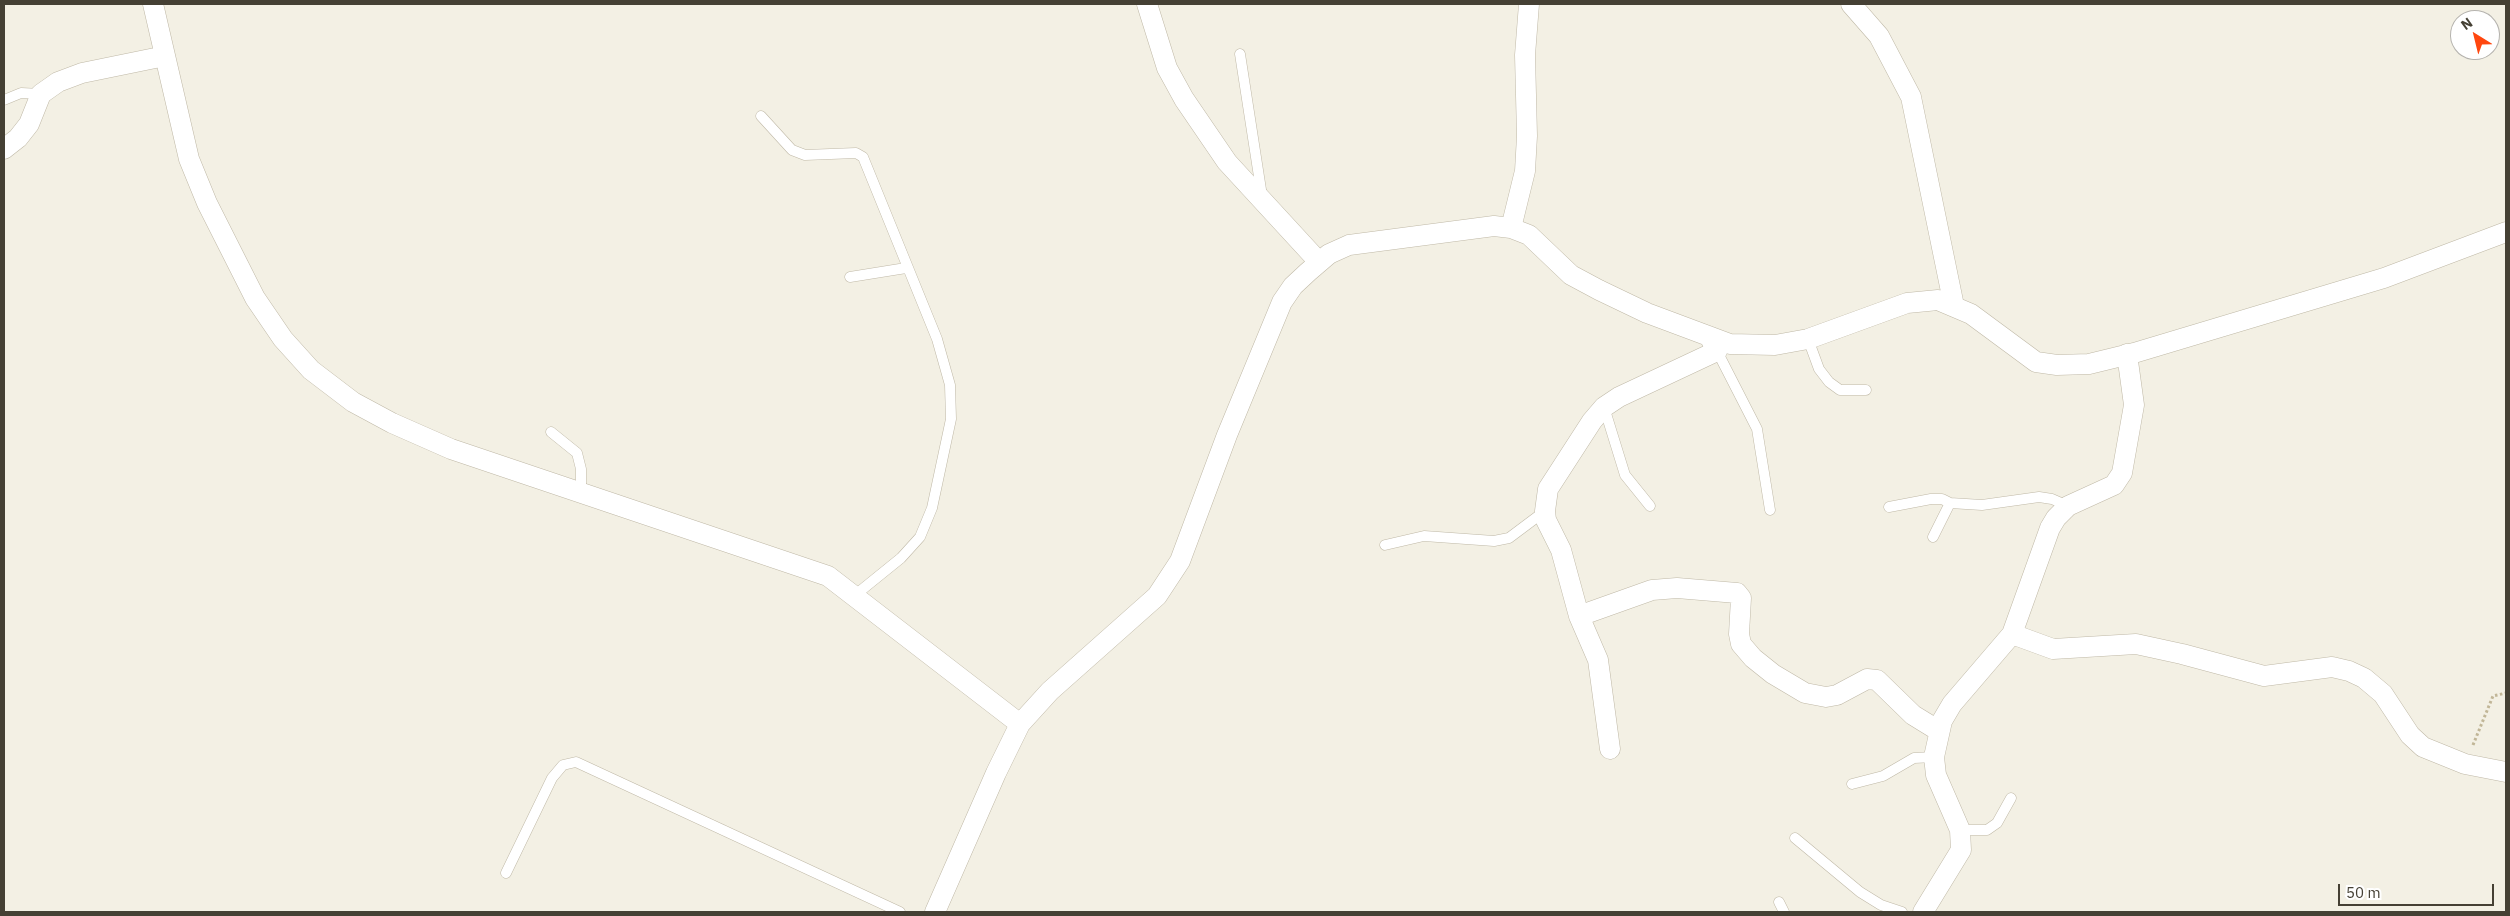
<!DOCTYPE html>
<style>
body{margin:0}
#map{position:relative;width:2510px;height:916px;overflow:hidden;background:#f3f0e4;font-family:"IBM Plex Sans",sans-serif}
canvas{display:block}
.frame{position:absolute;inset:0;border:5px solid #454034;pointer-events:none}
.north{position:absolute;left:2450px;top:10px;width:50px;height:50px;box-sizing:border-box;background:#fff;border:1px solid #b5b3ae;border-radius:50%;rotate:324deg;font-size:14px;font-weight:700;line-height:20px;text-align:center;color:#454034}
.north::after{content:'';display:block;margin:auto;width:18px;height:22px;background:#ff470f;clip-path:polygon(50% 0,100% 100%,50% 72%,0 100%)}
.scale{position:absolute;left:2338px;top:884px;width:156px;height:22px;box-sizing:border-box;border:2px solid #454034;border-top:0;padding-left:6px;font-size:15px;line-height:18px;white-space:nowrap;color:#454034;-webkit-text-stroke:4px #fff;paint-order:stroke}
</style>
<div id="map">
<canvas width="2510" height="916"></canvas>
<div class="frame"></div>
<div class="north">N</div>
<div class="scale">50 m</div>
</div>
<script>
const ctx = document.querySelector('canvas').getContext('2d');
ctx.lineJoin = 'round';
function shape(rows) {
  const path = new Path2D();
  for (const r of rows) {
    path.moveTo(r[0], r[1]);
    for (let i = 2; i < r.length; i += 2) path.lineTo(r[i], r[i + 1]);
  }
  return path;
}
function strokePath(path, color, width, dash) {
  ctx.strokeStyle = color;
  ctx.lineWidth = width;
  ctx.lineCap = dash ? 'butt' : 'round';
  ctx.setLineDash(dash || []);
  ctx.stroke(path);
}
const service = shape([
 [1240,54,1262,196],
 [4,100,21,93,41,94],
 [761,116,792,150,805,155,856,153,863,157,937,339,950,385,951,419,932,508,920,537,901,558,854,596],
 [850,277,906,268],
 [1808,339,1819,369,1829,382,1840,390,1866,390],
 [1717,351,1757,429,1770,510],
 [1604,407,1625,475,1650,506],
 [551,432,577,453,581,469,581,493],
 [1889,507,1931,499,1942,499,1950,503,1982,505,2039,497,2052,499,2068,506],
 [1933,537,1950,503],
 [1385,545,1424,536,1494,541,1509,538,1545,511],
 [1852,784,1883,776,1914,758,1934,757],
 [1960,830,1987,830,1997,823,2011,798],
 [1795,838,1860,892,1881,905,1902,912],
 [506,873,552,778,563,765,576,762,900,912],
 [1779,902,1784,912]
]);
const minor = shape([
 [153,4,189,159,207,203,255,298,283,339,311,370,353,402,392,423,451,449,828,576,1020,724],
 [1147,4,1167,68,1184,99,1227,162,1319,262],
 [1851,4,1879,36,1911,97,1954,306],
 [4,149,18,138,29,124,41,94,58,82,82,73,165,56],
 [1511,228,1525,171,1527,136,1525,55,1529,4],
 [1579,616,1652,590,1677,588,1737,593,1741,598,1739,634,1741,644,1753,658,1773,674,1805,693,1826,697,1837,695,1867,679,1877,680,1913,715,1939,731],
 [2012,634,2053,649,2136,644,2182,654,2264,676,2332,667,2349,671,2364,678,2383,694,2410,735,2423,747,2465,764,2506,772],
 [1610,749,1598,660,1579,616,1561,550,1546,520,1545,511,1548,489,1592,421,1604,407,1619,397,1717,351,1709,336],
 [935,912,996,773,1020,724,1050,691,1157,596,1180,561,1227,435,1282,302,1293,286,1308,272,1329,254,1349,245,1494,226,1511,228,1529,235,1571,275,1599,290,1647,313,1730,344,1775,345,1808,339,1907,303,1938,300,1971,314,2036,362,2057,365,2089,364,2134,353,2384,278,2506,232],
 [1923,912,1961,850,1960,830,1936,775,1934,757,1942,721,1952,704,2012,634,2050,528,2056,518,2068,506,2114,485,2122,473,2134,405,2127,354]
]);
strokePath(service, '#bfb8a6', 11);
strokePath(minor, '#bfb8a6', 21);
strokePath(shape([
 [2473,745,2493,696,2506,693]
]), '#c1b697', 3, [2.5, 2.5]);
strokePath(service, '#fff', 10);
strokePath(minor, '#fff', 20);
</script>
